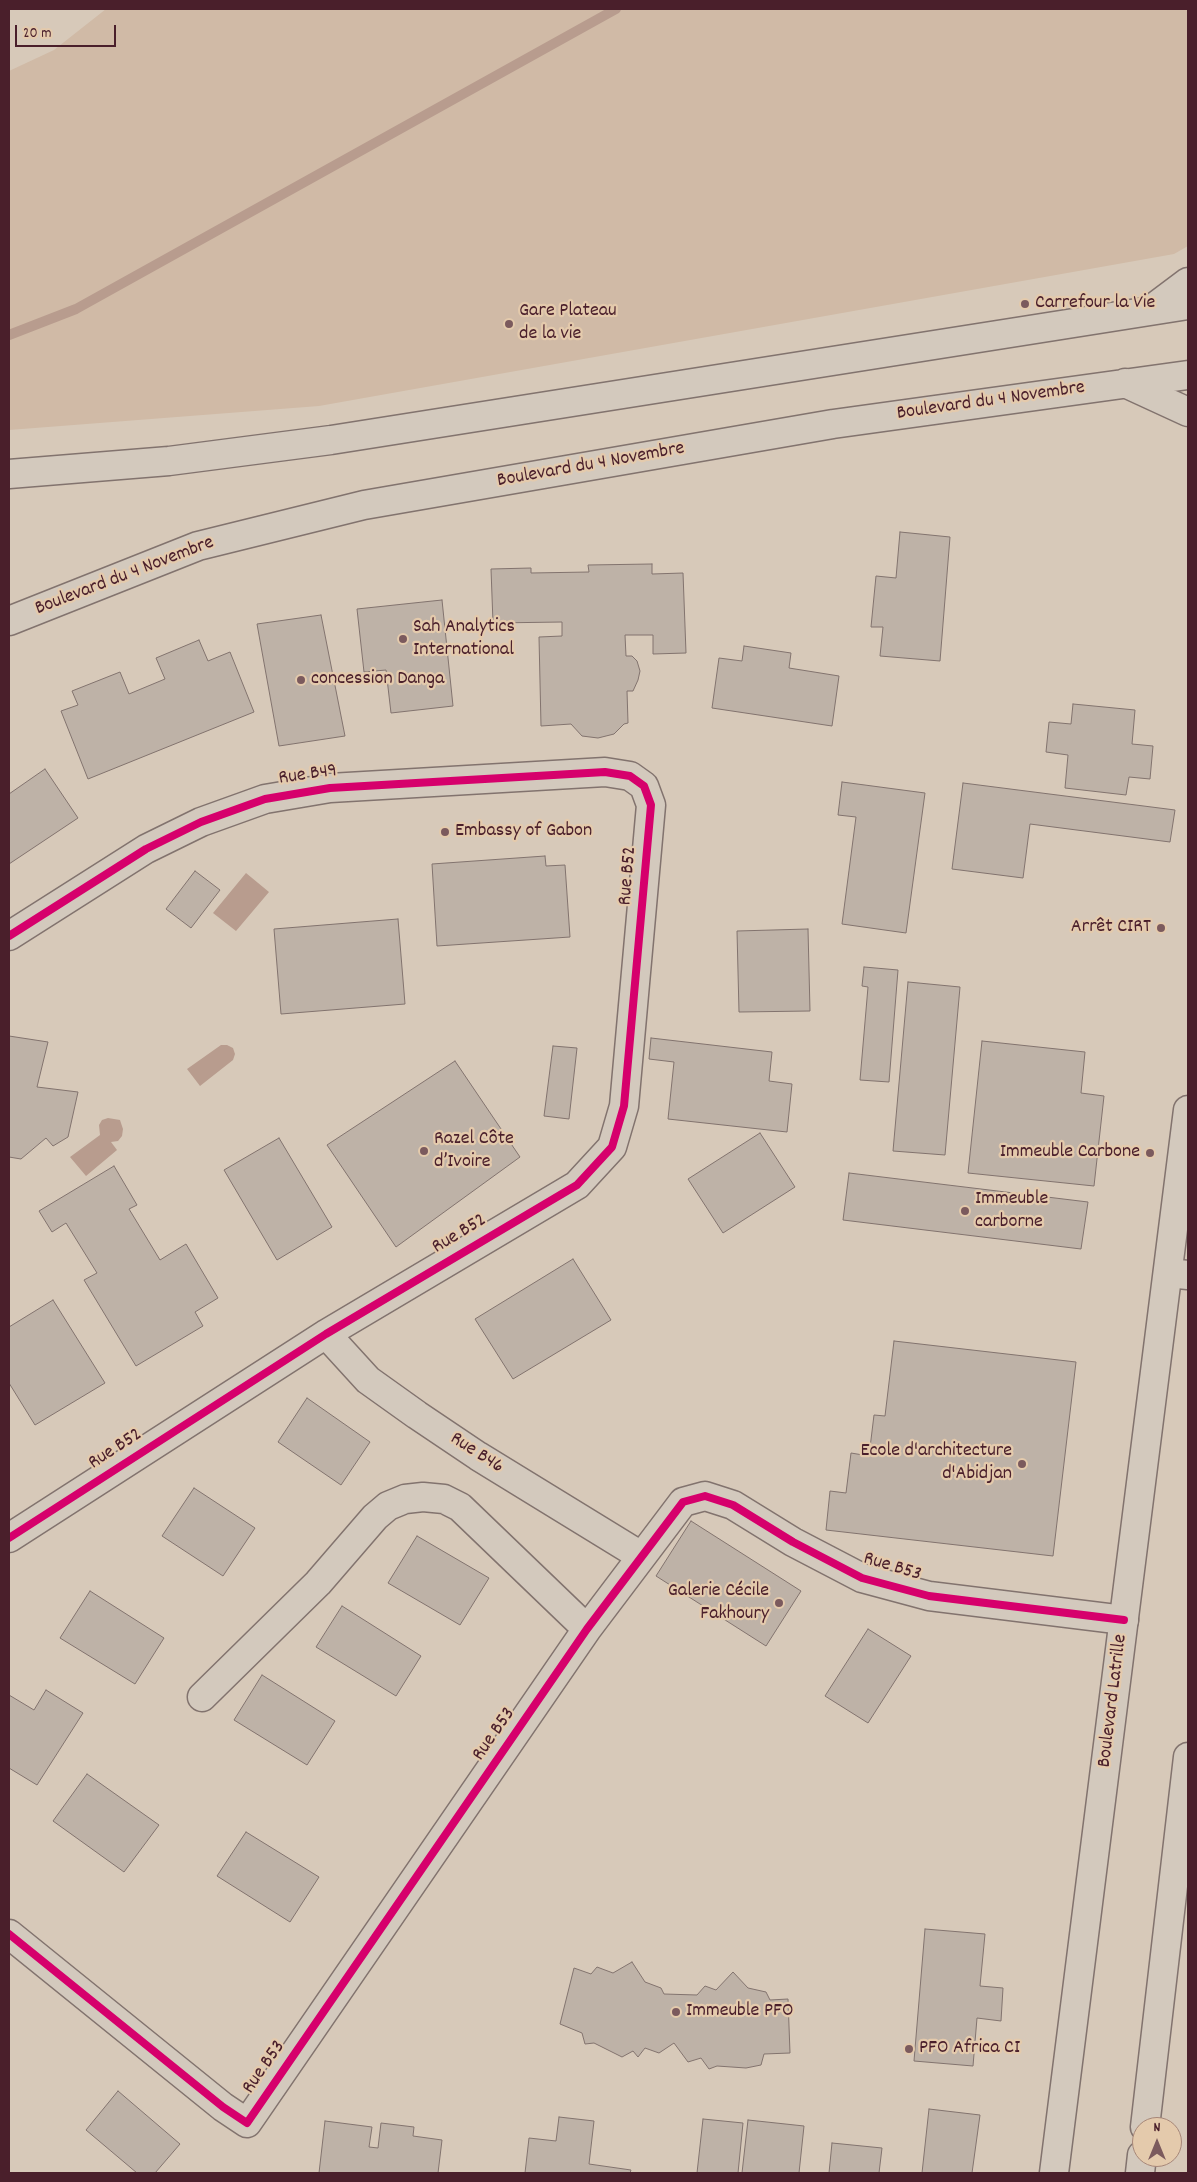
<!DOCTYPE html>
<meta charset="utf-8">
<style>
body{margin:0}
#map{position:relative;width:1197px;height:2182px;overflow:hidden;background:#d7c9b9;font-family:Dekko,sans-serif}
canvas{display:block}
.frame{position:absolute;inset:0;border:10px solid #4a1f2b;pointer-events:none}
.north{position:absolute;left:1132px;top:2117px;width:50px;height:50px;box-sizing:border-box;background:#e4caac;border:1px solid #a68678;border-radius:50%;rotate:0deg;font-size:14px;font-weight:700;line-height:20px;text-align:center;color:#4a1f2b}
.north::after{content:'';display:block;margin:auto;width:18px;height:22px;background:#7b5a5d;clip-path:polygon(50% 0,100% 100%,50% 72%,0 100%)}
.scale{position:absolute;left:15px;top:25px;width:101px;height:22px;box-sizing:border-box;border:2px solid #4a1f2b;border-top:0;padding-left:6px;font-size:15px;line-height:18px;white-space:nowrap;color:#4a1f2b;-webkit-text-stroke:4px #e4caac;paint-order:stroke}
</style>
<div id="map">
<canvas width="1197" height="2182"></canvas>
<div class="frame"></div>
<div class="north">N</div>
<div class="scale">20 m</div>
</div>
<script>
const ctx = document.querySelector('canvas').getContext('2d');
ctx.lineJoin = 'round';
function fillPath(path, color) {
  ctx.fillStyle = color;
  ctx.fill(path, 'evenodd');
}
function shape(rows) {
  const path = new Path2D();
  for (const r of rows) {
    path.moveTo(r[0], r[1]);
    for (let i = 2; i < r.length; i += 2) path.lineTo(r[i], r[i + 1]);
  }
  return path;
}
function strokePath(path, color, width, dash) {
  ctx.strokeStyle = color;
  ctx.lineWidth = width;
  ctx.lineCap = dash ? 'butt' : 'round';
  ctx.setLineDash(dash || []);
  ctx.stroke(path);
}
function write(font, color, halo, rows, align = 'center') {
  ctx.font = font + ' Dekko,sans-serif';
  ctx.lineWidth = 4.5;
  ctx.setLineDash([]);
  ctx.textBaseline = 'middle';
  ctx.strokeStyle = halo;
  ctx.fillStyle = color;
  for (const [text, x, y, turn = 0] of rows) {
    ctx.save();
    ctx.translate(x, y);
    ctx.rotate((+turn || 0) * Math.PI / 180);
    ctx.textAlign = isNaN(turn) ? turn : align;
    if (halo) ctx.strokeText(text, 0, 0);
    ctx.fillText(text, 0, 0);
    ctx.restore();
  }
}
fillPath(shape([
 [106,9,1188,9,1188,246,1174,254,319,406,9,430,9,71,54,50]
]), '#d0baa6');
fillPath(shape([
 [246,873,269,892,236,931,213,913],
 [221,1045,227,1045,233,1048,235,1054,233,1060,200,1086,187,1069],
 [108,1118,120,1120,123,1129,122,1136,118,1141,111,1142,117,1150,86,1176,70,1157,100,1135,99,1125,102,1120]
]), '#b89c8e');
strokePath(shape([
 [9,335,76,309,616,9]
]), '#b89c8e', 10);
const building = shape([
 [900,532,950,537,940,661,880,656,883,627,871,627,876,576,896,578,900,532],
 [652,564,652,574,683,573,686,653,653,654,653,635,625,635,626,656,632,656,637,661,640,671,638,680,633,691,627,691,628,723,624,724,614,734,598,738,582,736,571,724,541,726,539,637,562,636,562,622,493,623,491,569,531,568,531,573,589,572,588,565,652,564],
 [442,600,453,706,391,713,386,670,364,672,357,609,442,600],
 [321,615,345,736,279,746,257,624,321,615],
 [199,640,208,661,230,652,254,712,88,779,61,711,78,705,72,691,120,672,129,694,165,679,156,658,199,640],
 [744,646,791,653,789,668,839,676,832,726,712,708,719,658,742,661,744,646],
 [1073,704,1135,710,1132,744,1153,746,1150,779,1129,777,1126,795,1065,788,1068,755,1046,752,1049,722,1071,724,1073,704],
 [45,769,78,818,9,864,9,794,45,769],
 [842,782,925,793,906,933,842,924,856,817,838,815,842,782],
 [963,783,1175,810,1170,842,1030,824,1023,878,952,869,963,783],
 [545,856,546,866,565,865,570,937,437,946,432,864,545,856],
 [195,871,220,890,191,928,166,909,195,871],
 [398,919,405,1004,281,1014,274,929,398,919],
 [808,929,810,1011,739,1012,737,931,808,929],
 [864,967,898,970,889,1082,860,1080,868,987,862,986,864,967],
 [908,982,960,987,945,1155,893,1151,908,982],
 [9,1036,48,1042,37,1087,78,1092,68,1137,53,1146,46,1138,21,1159,9,1157,9,1036],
 [651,1038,772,1052,769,1081,792,1084,787,1132,668,1119,674,1062,649,1059,651,1038],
 [982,1041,1085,1052,1081,1093,1104,1096,1094,1186,968,1173,982,1041],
 [553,1046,577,1048,569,1119,544,1116,553,1046],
 [455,1061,520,1157,396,1247,327,1145,455,1061],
 [760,1133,795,1187,723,1233,688,1179,760,1133],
 [279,1138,332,1227,277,1260,224,1170,279,1138],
 [114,1166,137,1205,129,1209,160,1260,186,1244,218,1298,195,1312,203,1326,136,1366,84,1280,97,1273,66,1223,52,1232,39,1211,114,1166],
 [849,1173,1088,1202,1081,1249,843,1220,849,1173],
 [573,1259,611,1320,513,1379,475,1319,573,1259],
 [53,1300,105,1383,35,1425,9,1383,9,1327,53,1300],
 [894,1341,1076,1362,1053,1556,826,1530,830,1491,846,1493,851,1453,869,1456,874,1415,885,1416,894,1341],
 [307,1398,370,1442,341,1485,278,1442,307,1398],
 [194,1488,255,1528,223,1576,162,1536,194,1488],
 [691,1521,801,1591,766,1646,656,1576,691,1521],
 [417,1536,489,1578,460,1625,388,1583,417,1536],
 [90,1591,164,1638,135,1684,60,1638,90,1591],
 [342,1606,421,1656,396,1696,316,1647,342,1606],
 [868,1629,911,1656,868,1723,825,1696,868,1629],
 [262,1675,335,1721,307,1765,234,1720,262,1675],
 [46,1690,83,1713,37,1785,9,1768,9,1695,34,1710,46,1690],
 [87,1774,159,1825,124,1872,53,1821,87,1774],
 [246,1832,319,1877,290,1922,217,1876,246,1832],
 [925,1929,985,1934,980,1986,1003,1988,1001,2021,977,2018,973,2066,914,2061,925,1929],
 [632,1962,645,1982,661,1988,664,1994,697,1995,705,1986,716,1990,733,1972,748,1988,766,1992,770,2000,788,1999,790,2053,764,2054,761,2065,746,2068,717,2066,709,2069,701,2058,688,2062,674,2043,659,2053,645,2048,638,2057,633,2051,622,2057,594,2043,585,2044,582,2033,560,2024,574,1968,591,1974,597,1967,613,1973,632,1962],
 [118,2091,180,2144,155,2173,137,2173,86,2130,118,2091],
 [929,2109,980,2115,972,2173,922,2173,929,2109],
 [559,2117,594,2121,589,2164,631,2170,630,2173,525,2173,529,2138,556,2141,559,2117],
 [703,2119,743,2123,738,2173,697,2173,703,2119],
 [748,2120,804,2126,799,2173,742,2173,748,2120],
 [325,2121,372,2127,369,2147,378,2148,381,2123,414,2127,413,2136,442,2140,438,2173,319,2173,325,2121],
 [832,2143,882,2148,879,2173,829,2173,832,2143]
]);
fillPath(building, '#beb2a7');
strokePath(building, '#82736e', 1);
const minor = shape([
 [9,936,146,849,201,822,265,799,330,788,605,772,630,776,644,786,651,805,624,1106,612,1147,577,1185,326,1334,9,1538],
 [1168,1273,1188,1275],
 [326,1334,368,1380,417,1415,478,1456,641,1556],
 [202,1697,318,1583,375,1517,388,1506,405,1499,423,1497,444,1499,460,1507,587,1629],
 [9,1934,223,2107,247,2123,587,1629,683,1502,705,1496,733,1505,793,1542,862,1578,929,1596,1124,1620]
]);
const secondary = shape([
 [1145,2127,1188,1757],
 [1054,2173,1188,1110],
 [1140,2173,1142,2155]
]);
const primary = shape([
 [1152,309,1188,282],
 [1125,383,1188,412],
 [9,474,169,461,331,440,1188,305],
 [9,621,198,546,364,505,833,424,1188,375]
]);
strokePath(minor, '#82736e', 31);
strokePath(secondary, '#82736e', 31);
strokePath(primary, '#82736e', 31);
strokePath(minor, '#d3c9bd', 28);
strokePath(secondary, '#d3c9bd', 28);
strokePath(primary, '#d3c9bd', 28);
strokePath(shape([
 [9,936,146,849,201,822,265,799,330,788,605,772,630,776,644,786,651,805,624,1106,612,1147,577,1185,326,1334,9,1538],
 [9,1934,223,2107,247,2123,587,1629,683,1502,705,1496,733,1505,793,1542,862,1578,929,1596,1124,1620]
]), '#d6006c', 8);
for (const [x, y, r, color] of [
 [1025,304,5,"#7b5a5d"],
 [509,324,5,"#7b5a5d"],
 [403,639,5,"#7b5a5d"],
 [301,680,5,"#7b5a5d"],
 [445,832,5,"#7b5a5d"],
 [1161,928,5,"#7b5a5d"],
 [424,1151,5,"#7b5a5d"],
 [1150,1153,5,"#7b5a5d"],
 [965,1211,5,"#7b5a5d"],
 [1022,1464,5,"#7b5a5d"],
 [779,1603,5,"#7b5a5d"],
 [676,2012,5,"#7b5a5d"],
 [909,2049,5,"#7b5a5d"]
]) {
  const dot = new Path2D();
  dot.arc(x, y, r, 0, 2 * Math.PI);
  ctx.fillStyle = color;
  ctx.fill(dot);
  strokePath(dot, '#e4caac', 2);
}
write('20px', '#4a1f2b', '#e4caac', [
 ["Carrefour la Vie",1035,304],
 ["Gare Plateau",519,312],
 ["de la vie",519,335],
 ["Sah Analytics",413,628],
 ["International",413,651],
 ["concession Danga",311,680],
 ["Embassy of Gabon",455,832],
 ["Arrêt CIRT",1151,928,"right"],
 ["Razel Côte",434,1140],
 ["d’Ivoire",434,1163],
 ["Immeuble Carbone",1140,1153,"right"],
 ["Immeuble",975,1200],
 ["carborne",975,1223],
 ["Ecole d'architecture",1012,1452,"right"],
 ["d'Abidjan",1012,1475,"right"],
 ["Galerie Cécile",769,1592,"right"],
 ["Fakhoury",769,1615,"right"],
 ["Immeuble PFO",686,2012],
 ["PFO Africa CI",919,2049]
], 'left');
write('20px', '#4a1f2b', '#e4caac', [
 ["Boulevard du 4 Novembre",991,402,-8],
 ["Boulevard du 4 Novembre",591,466,-10],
 ["Boulevard du 4 Novembre",125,577,-21],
 ["Rue B49",308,776,-8],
 ["Rue B52",629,876,-85],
 ["Rue B52",460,1235,-31],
 ["Rue B52",116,1450,-33],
 ["Rue B46",476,1454,33],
 ["Rue B53",892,1568,17],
 ["Boulevard Latrille",1114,1701,-83],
 ["Rue B53",495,1735,-55],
 ["Rue B53",265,2068,-55]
]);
</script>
